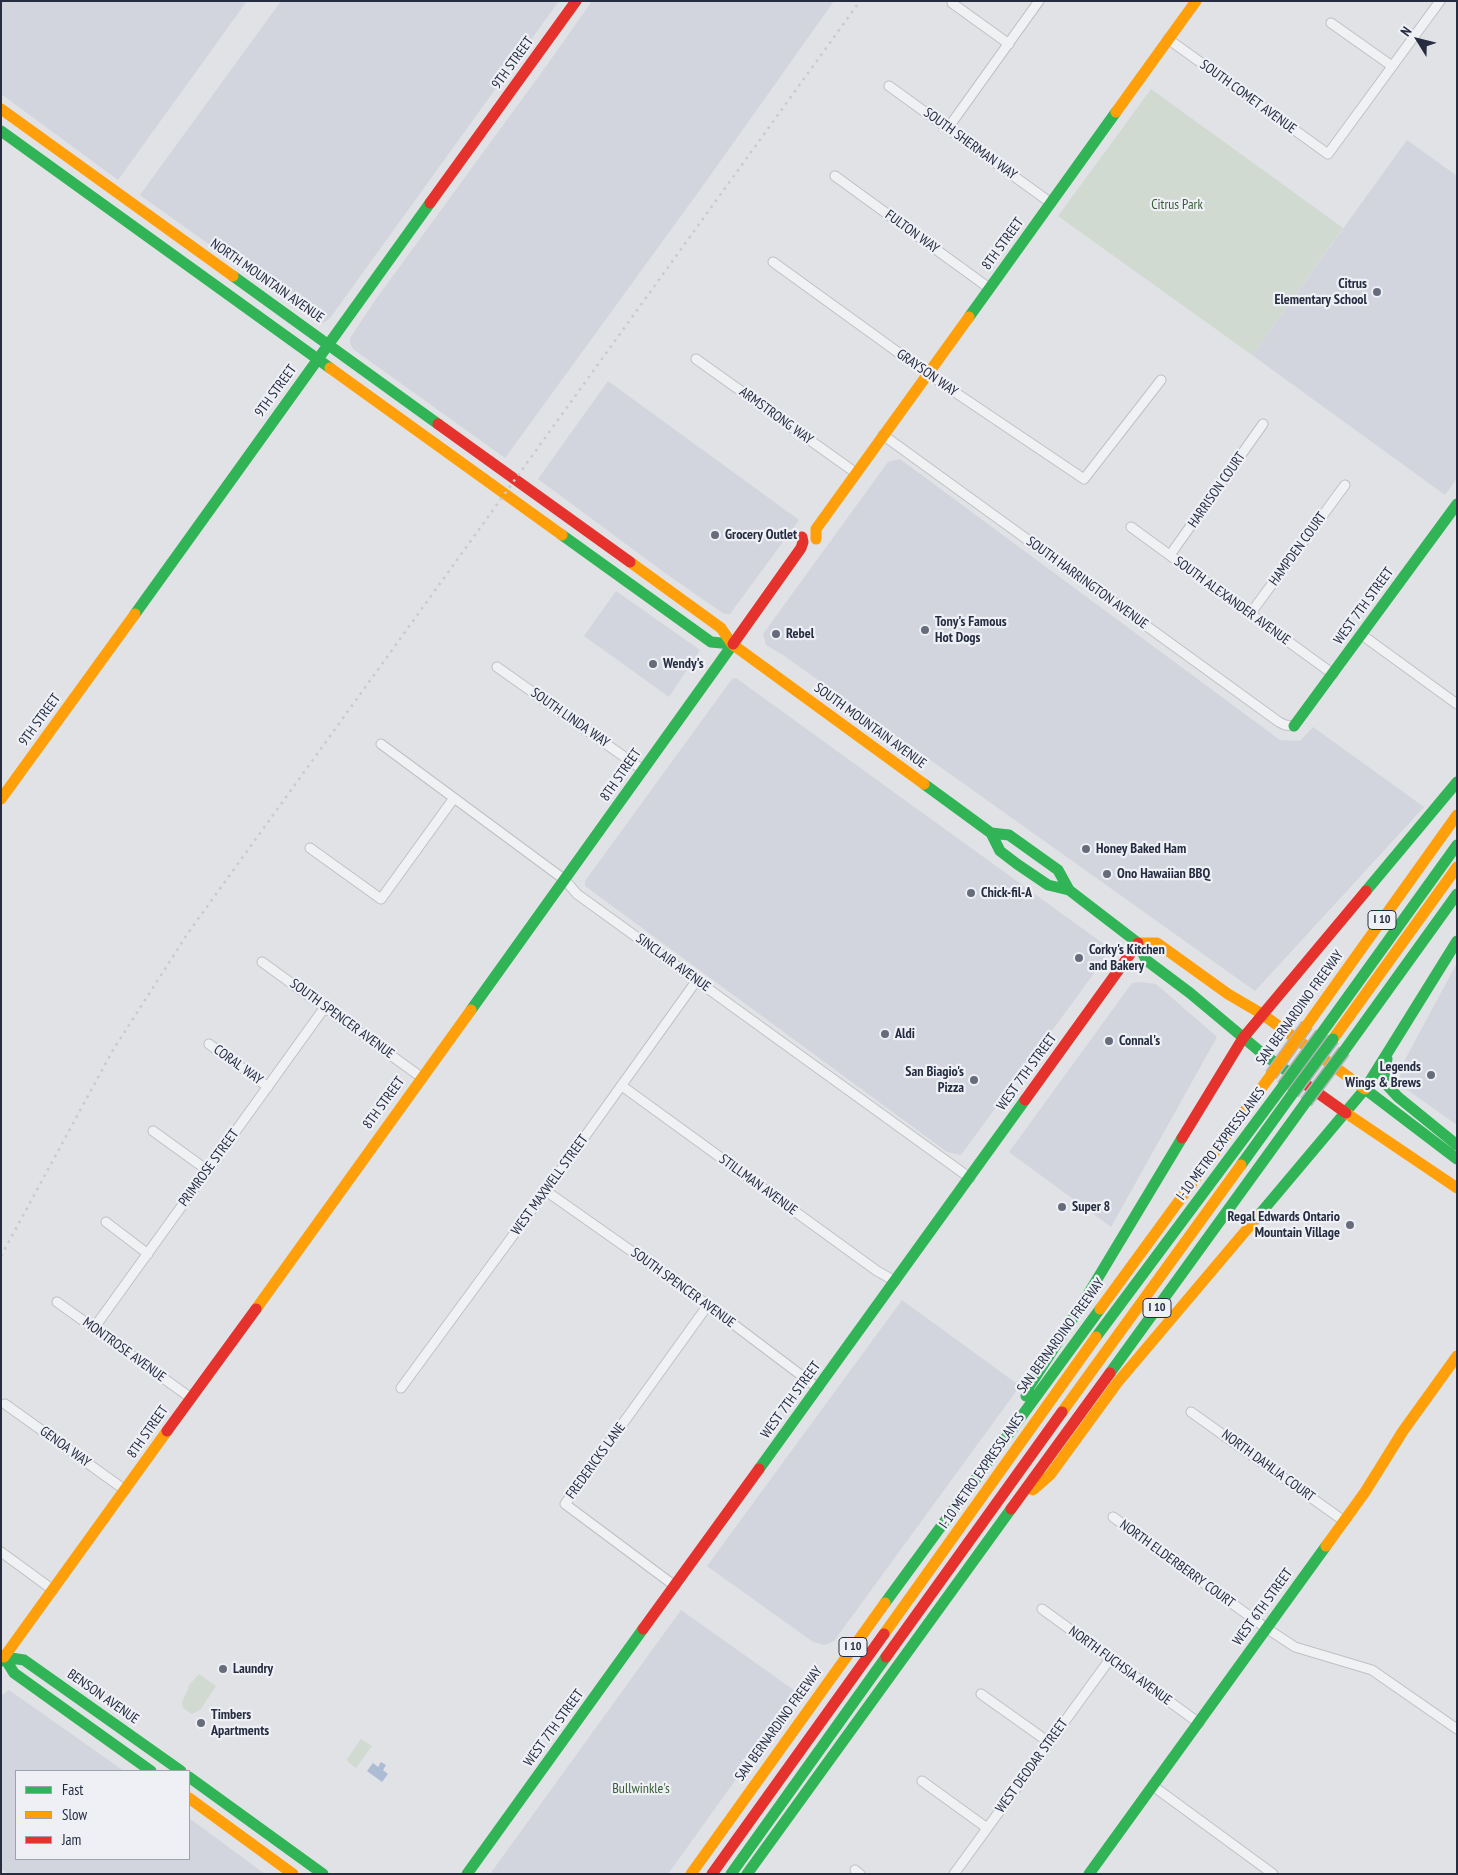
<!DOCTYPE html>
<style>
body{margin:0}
#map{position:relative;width:1458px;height:1875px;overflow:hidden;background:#e1e2e6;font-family:"PT Sans Narrow",sans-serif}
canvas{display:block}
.frame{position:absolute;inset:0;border:2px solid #262d41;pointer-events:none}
.legend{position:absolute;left:15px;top:1770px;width:175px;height:90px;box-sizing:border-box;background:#eef0f6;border:1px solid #9ea2ae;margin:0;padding:6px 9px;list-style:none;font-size:15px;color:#262d41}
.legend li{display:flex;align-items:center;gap:10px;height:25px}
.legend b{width:25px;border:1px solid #9ea2ae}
.north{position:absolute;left:1393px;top:15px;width:50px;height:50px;-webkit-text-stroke:4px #eef0f6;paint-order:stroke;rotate:306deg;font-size:14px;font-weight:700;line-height:20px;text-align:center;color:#262d41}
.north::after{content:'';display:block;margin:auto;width:18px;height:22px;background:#262d41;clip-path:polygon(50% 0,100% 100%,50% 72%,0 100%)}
</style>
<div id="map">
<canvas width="1458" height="1875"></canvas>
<div class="frame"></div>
<ul class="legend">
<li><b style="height:6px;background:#30b455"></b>Fast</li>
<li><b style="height:6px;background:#ff9f0a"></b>Slow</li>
<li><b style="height:6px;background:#e5322d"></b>Jam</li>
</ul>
<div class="north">N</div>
</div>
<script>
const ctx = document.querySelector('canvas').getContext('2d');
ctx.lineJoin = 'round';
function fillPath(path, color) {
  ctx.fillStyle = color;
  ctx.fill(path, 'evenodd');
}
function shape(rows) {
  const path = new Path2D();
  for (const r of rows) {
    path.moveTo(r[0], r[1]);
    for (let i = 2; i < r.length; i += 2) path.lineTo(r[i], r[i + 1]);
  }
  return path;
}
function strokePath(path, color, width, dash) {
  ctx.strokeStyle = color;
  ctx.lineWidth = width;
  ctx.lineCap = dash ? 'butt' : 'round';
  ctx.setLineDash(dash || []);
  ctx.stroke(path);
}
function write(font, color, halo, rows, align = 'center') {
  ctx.font = font + ' "PT Sans Narrow",sans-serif';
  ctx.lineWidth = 4.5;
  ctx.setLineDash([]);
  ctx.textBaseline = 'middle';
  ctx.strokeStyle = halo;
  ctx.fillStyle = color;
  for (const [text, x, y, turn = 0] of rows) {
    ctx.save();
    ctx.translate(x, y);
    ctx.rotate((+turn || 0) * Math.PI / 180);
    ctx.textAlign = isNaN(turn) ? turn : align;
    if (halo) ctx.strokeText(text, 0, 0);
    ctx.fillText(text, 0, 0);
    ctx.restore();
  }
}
fillPath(shape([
 [1,1,247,1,118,180,1,94],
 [281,1,559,1,333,314,327,321,322,323,316,321,140,195],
 [592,1,834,1,707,180,505,458,353,349,350,343,350,338,376,299,547,65],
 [1407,140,1457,176,1457,478,1445,495,1252,355],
 [608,381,799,520,730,614,724,614,665,573,538,479],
 [900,459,1280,740,1300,741,1313,727,1424,807,1255,991,783,655,766,645,763,634,888,462],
 [616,591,700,650,669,697,584,636],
 [736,678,1108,947,1103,961,961,1155,947,1152,585,886,585,881,732,679],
 [1457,963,1457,1125,1399,1084,1402,1065],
 [1139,982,1156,984,1217,1037,1111,1227,1009,1152,1132,983],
 [902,1300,1020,1386,834,1641,825,1645,813,1642,707,1566],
 [681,1610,798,1693,668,1874,490,1874],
 [9,1690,124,1771,16,1771,16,1859,189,1859,189,1818,265,1874,8,1874,1,1869,1,1696]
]), '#d2d5dd');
fillPath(shape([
 [1151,89,1343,228,1252,355,1058,216],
 [199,1674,216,1686,201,1709,192,1714,183,1708,182,1702,189,1687,188,1686],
 [361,1739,372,1746,356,1768,348,1762,347,1759]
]), '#d0dad1');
fillPath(shape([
 [381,1762,386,1765,383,1770,388,1774,382,1782,367,1771,373,1763,378,1767]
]), '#acbcd4');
const street = shape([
 [952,3,1009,44],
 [1331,23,1392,66],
 [1168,39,1328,154,1440,1],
 [889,86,1051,203],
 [948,128,1039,1],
 [835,176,989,288],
 [773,262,928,374,1084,479,1161,380],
 [696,359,856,473],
 [883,435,1279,722,1285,725,1294,726],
 [1131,527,1333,674],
 [1170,555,1263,424],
 [1250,614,1345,485],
 [1362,635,1457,704],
 [497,667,643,770],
 [381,744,565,880,577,894,970,1178],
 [310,848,381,899,454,798],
 [262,962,421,1077],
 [209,1044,268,1087],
 [622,1086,877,1271,895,1281],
 [153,1131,207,1170],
 [546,1191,708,1305,818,1388],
 [106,1222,148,1254],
 [57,1302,191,1398],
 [94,1328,325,1007],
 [401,1388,553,1181,697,980],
 [5,1404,125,1490],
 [1191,1412,1344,1521],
 [1113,1517,1266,1628,1295,1647,1372,1670,1457,1729],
 [1,1552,53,1590],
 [675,1586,565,1504,708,1305],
 [1042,1609,1199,1723],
 [981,1694,1050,1743],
 [922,1781,987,1828],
 [1153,1786,1273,1874],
 [855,1870,860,1874],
 [954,1874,1110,1659]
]);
strokePath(street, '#bfc0c4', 11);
strokePath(street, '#f0f1f3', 9);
strokePath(shape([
 [1,131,330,368],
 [233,276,438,424],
 [969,317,1116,112],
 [562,535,711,642,732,644],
 [135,614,430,203],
 [1294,726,1457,504],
 [924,784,991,833,1009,835,1058,870,1069,890,1138,943,1146,960,1190,993,1263,1054,1294,1076],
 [991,833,1000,851,1017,864,1048,885,1069,890],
 [1366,891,1457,782],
 [471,1010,733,644],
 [1321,1034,1457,845],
 [1344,1051,1457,894],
 [1387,1059,1384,1071,1385,1083,1398,1097,1457,1145],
 [1365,1089,1457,1159],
 [1241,1165,1293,1093],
 [1259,1215,1365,1089,1457,941],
 [1096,1337,1283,1086],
 [1110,1373,1306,1102],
 [1026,1396,1029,1387,1084,1301,1182,1138],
 [759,1469,1025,1100],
 [885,1603,1100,1309],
 [1,1656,4,1657,1,1661],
 [4,1657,24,1660,181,1771],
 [4,1657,14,1673,151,1771],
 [189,1777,323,1874],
 [467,1874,643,1629],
 [731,1874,886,1657],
 [747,1874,1011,1509],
 [1089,1874,1326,1546]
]), '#30b455', 11);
strokePath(shape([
 [1,109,233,276],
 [1116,112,1196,1],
 [330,368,562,535],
 [816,539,816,529,969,317],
 [630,562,721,628,732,644,924,784],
 [1,799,135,614],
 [1138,943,1157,943,1228,994,1262,1014,1365,1089],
 [1307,1025,1457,815],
 [1333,1039,1457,867],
 [1346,1113,1457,1188],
 [256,1309,471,1010],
 [1100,1309,1271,1075],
 [1062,1412,1241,1165],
 [1033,1490,1050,1475,1117,1383,1259,1215],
 [1326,1546,1365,1492,1403,1431,1457,1356],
 [884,1634,1096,1337],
 [4,1657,167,1431],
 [189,1798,293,1874],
 [691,1874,885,1603]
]), '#ff9f0a', 11);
strokePath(shape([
 [430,203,576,1],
 [438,424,630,562],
 [733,644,801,548,803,542,802,537],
 [1294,1076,1346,1113],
 [1025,1100,1138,943],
 [1182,1138,1243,1038,1366,891],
 [167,1431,256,1309],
 [1011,1509,1110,1373],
 [643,1629,759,1469],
 [886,1657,1062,1412],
 [712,1874,884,1634]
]), '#e5322d', 11);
strokePath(shape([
 [1,1256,113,1050,188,933,860,1]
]), '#c9cace', 2.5, [2.5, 5]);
const fastBridge = shape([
 [1283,1086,1321,1034],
 [1293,1093,1333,1039],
 [1306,1102,1344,1051]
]);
const slowBridge = shape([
 [1271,1075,1307,1025]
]);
strokePath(fastBridge, '#b3b5bb', 14, []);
strokePath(slowBridge, '#b3b5bb', 14, []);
strokePath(fastBridge, '#30b455', 11);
strokePath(slowBridge, '#ff9f0a', 11);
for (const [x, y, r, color] of [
 [1377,292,5,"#676c7b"],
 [715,535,5,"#676c7b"],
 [925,630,5,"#676c7b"],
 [776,634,5,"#676c7b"],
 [653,664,5,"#676c7b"],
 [1086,849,5,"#676c7b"],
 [1107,874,5,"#676c7b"],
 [971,893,5,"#676c7b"],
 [1079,958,5,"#676c7b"],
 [885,1034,5,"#676c7b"],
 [1109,1041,5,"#676c7b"],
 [1431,1075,5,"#676c7b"],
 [974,1080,5,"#676c7b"],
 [1062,1207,5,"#676c7b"],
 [1350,1225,5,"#676c7b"],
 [223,1669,5,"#676c7b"],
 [201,1723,5,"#676c7b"]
]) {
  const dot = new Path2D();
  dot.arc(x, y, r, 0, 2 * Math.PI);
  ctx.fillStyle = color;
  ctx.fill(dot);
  strokePath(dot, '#eef0f6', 2);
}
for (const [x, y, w] of [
 [1382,920,28],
 [1157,1308,28],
 [853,1647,28]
]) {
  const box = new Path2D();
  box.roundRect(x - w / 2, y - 9.5, w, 19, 4);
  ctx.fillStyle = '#eef0f6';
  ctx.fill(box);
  strokePath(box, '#262d41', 1);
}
write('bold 12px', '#262d41', null, [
 ["I 10",1382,920],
 ["I 10",1157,1308],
 ["I 10",853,1647]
]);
write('14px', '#262d41', '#eef0f6', [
 ["9TH STREET",513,63,-54],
 ["SOUTH COMET AVENUE",1248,97,36],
 ["SOUTH SHERMAN WAY",970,144,36],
 ["FULTON WAY",912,232,36],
 ["8TH STREET",1003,244,-54],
 ["NORTH MOUNTAIN AVENUE",267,281,35],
 ["GRAYSON WAY",927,373,35],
 ["9TH STREET",276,391,-54],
 ["ARMSTRONG WAY",776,416,36],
 ["HARRISON COURT",1217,490,-55],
 ["HAMPDEN COURT",1298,549,-54],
 ["SOUTH HARRINGTON AVENUE",1087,583,36],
 ["SOUTH ALEXANDER AVENUE",1232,601,36],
 ["WEST 7TH STREET",1364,606,-54],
 ["SOUTH LINDA WAY",570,718,35],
 ["9TH STREET",40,720,-54],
 ["SOUTH MOUNTAIN AVENUE",870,726,36],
 ["8TH STREET",621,775,-55],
 ["SINCLAIR AVENUE",673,963,36],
 ["SAN BERNARDINO FREEWAY",1300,1008,-54],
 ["SOUTH SPENCER AVENUE",342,1019,36],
 ["CORAL WAY",238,1065,36],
 ["WEST 7TH STREET",1027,1072,-54],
 ["8TH STREET",384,1103,-54],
 ["I-10 METRO EXPRESSLANES",1221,1144,-53],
 ["PRIMROSE STREET",209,1168,-54],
 ["WEST MAXWELL STREET",550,1185,-54],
 ["STILLMAN AVENUE",758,1185,36],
 ["SOUTH SPENCER AVENUE",683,1288,36],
 ["SAN BERNARDINO FREEWAY",1061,1336,-54],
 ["MONTROSE AVENUE",124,1350,36],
 ["WEST 7TH STREET",791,1400,-54],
 ["8TH STREET",148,1432,-55],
 ["GENOA WAY",65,1447,36],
 ["FREDERICKS LANE",596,1461,-54],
 ["NORTH DAHLIA COURT",1268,1466,36],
 ["I-10 METRO EXPRESSLANES",982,1471,-55],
 ["NORTH ELDERBERRY COURT",1177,1564,36],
 ["WEST 6TH STREET",1263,1607,-54],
 ["NORTH FUCHSIA AVENUE",1120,1666,36],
 ["BENSON AVENUE",103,1697,35],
 ["SAN BERNARDINO FREEWAY",779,1724,-54],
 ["WEST 7TH STREET",554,1728,-54],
 ["WEST DEODAR STREET",1032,1766,-54]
]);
write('14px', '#365e32', '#eef0f6', [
 ["Citrus Park",1177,205],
 ["Bullwinkle's",641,1789]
]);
write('bold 14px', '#262d41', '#eef0f6', [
 ["Citrus",1367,284,"right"],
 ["Elementary School",1367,300,"right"],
 ["Grocery Outlet",725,535],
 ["Tony's Famous",935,622],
 ["Hot Dogs",935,638],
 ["Rebel",786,634],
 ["Wendy's",663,664],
 ["Honey Baked Ham",1096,849],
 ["Ono Hawaiian BBQ",1117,874],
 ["Chick-fil-A",981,893],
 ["Corky's Kitchen",1089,950],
 ["and Bakery",1089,966],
 ["Aldi",895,1034],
 ["Connal's",1119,1041],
 ["Legends",1421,1067,"right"],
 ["Wings & Brews",1421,1083,"right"],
 ["San Biagio's",964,1072,"right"],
 ["Pizza",964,1088,"right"],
 ["Super 8",1072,1207],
 ["Regal Edwards Ontario",1340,1217,"right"],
 ["Mountain Village",1340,1233,"right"],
 ["Laundry",233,1669],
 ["Timbers",211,1715],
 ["Apartments",211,1731]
], 'left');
</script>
